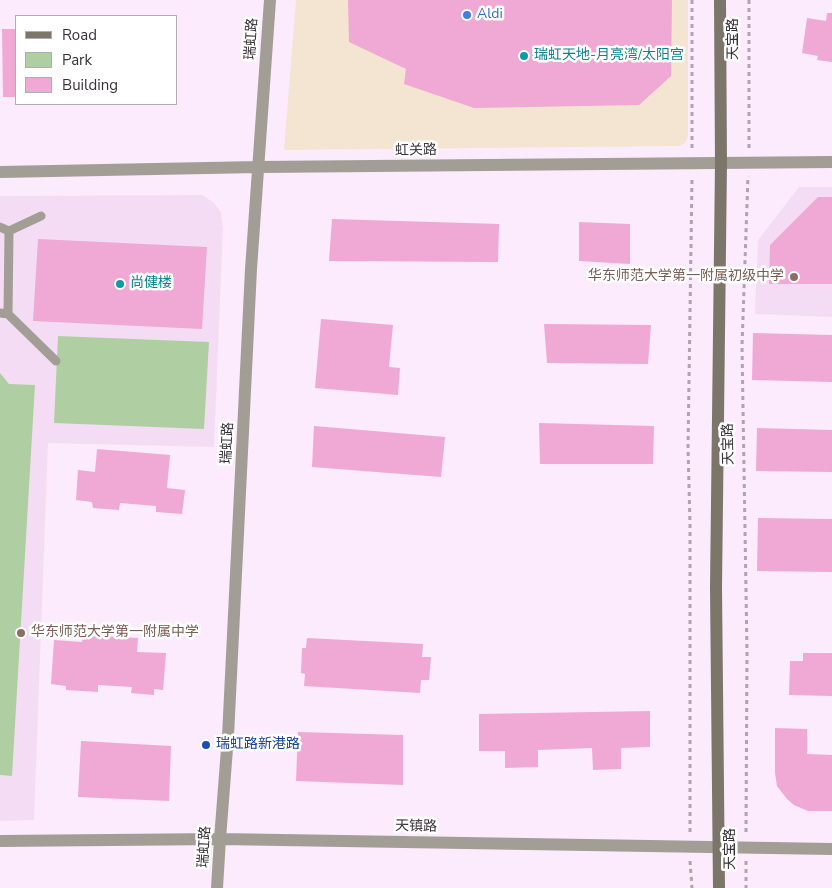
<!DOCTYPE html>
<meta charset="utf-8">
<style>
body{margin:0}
#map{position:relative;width:832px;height:888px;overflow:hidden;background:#fcebfc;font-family:"Nunito Sans",sans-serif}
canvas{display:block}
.legend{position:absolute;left:15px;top:15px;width:162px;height:90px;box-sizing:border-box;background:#fff;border:1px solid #afadaf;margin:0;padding:6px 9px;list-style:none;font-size:15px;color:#383238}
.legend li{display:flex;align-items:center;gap:10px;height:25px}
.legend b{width:25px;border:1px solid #afadaf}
</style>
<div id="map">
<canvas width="832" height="888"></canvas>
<ul class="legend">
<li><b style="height:6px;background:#7c766a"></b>Road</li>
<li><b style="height:14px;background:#afcfa2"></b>Park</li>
<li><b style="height:14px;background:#f0a8d4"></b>Building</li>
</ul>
</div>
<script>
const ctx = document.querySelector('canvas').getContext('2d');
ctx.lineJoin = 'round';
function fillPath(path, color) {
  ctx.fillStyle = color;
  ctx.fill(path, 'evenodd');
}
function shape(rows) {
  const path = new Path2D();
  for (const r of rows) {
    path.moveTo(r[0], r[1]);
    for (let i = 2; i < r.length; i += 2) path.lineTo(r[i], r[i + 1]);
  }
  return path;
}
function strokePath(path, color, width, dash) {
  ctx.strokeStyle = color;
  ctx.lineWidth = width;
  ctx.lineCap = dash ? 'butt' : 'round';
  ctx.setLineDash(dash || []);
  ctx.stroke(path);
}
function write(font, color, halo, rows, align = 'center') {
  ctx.font = font + ' "Nunito Sans","Noto Sans SC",sans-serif';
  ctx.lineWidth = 5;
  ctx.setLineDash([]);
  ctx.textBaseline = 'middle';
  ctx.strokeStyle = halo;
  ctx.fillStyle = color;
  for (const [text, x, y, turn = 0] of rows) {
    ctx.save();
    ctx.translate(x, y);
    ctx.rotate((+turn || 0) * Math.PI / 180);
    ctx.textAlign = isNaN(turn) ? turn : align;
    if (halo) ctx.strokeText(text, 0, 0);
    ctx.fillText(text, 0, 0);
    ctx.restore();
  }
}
fillPath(shape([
 [296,0,688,0,688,137,685,143,679,146,284,150]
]), '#f3e5d2');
fillPath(shape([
 [799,187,832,187,832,317,755,314,758,240],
 [202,195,213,202,221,212,223,228,214,447,48,443,34,820,0,821,0,196]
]), '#f4ddf4');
fillPath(shape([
 [58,336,209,342,204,429,54,423],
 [0,373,9,384,35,385,12,776,0,775]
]), '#afcfa2');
fillPath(shape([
 [348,0,672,0,671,76,639,105,474,108,404,84,406,69,349,42],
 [827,13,832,13,832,62,817,60,818,56,802,53,807,18,826,21],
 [2,29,16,29,16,97,3,97],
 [818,197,832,197,832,284,769,284,770,245],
 [332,219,499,224,498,262,329,261],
 [579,222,630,224,630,264,579,261],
 [38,239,207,247,202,329,33,321],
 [321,319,393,325,389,367,400,368,398,395,315,388],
 [544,324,651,325,648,364,547,363],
 [753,333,832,335,832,382,752,380],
 [539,423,654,426,653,464,540,464],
 [314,426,445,437,441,477,312,467],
 [757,428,832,430,832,472,756,471],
 [97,449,170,455,167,488,185,490,182,514,156,512,156,506,120,503,119,510,93,508,92,502,76,500,78,470,95,472],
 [758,518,832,519,832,572,757,571],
 [83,635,138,638,137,652,166,653,163,690,154,689,154,695,131,693,132,687,98,685,98,692,66,690,66,686,51,684,54,640,82,642],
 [307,638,423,644,422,657,431,657,429,680,421,680,420,693,304,686,305,674,301,673,302,648,306,648],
 [803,653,832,653,832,696,789,695,790,661,803,661],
 [650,711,650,747,621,748,621,769,593,770,592,748,538,750,538,767,505,768,505,751,479,751,479,714],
 [775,728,807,729,807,754,832,755,832,811,808,811,794,805,787,799,777,786,775,773],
 [298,732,403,735,403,785,296,781],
 [81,741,171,746,169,801,78,797]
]), '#f0a8d4');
strokePath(shape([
 [692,0,692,149],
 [749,148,749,0],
 [690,832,690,524,688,448,692,178],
 [746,832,747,652,742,346,748,176],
 [690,861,692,888],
 [746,861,746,888]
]), '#afa3af', 3, [4, 4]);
strokePath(shape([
 [0,227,9,231,8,314,0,313],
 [9,231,41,216],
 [8,314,56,361]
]), '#a29e96', 9);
strokePath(shape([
 [0,172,258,167,832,162],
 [0,841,220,839,832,849],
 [217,888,220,839,228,736,251,269,270,0]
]), '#a29e96', 12);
strokePath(shape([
 [719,888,716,587,721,163,720,0]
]), '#7c766a', 12);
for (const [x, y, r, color] of [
 [467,15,5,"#3f7fe0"],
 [524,56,5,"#0f9aa8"],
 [794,277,5,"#8d6e63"],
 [120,284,5,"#0f9aa8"],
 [21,633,5,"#8d6e63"],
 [206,745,5,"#1a4fb4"]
]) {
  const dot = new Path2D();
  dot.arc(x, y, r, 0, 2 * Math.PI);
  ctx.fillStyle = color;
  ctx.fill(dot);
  strokePath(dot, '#fff', 2);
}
write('14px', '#366cbe', '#fff', [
 ["Aldi",477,15]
], 'left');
write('14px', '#383238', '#fff', [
 ["瑞虹路",252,39,-86],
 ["天宝路",734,39,-90],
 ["虹关路",416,151,-1],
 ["瑞虹路",228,443,-87],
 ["天宝路",729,444,-91],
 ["天镇路",416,827,1],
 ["瑞虹路",205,847,-86],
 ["天宝路",731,849,-90]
]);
write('14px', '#0d838f', '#fff', [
 ["瑞虹天地-月亮湾/太阳宫",534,56],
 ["尚健楼",130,284]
], 'left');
write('14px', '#785e54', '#fff', [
 ["华东师范大学第一附属初级中学",784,277],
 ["华东师范大学第一附属中学",31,633,"left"]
], 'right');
write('14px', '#164399', '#fff', [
 ["瑞虹路新港路",216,745]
], 'left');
</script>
